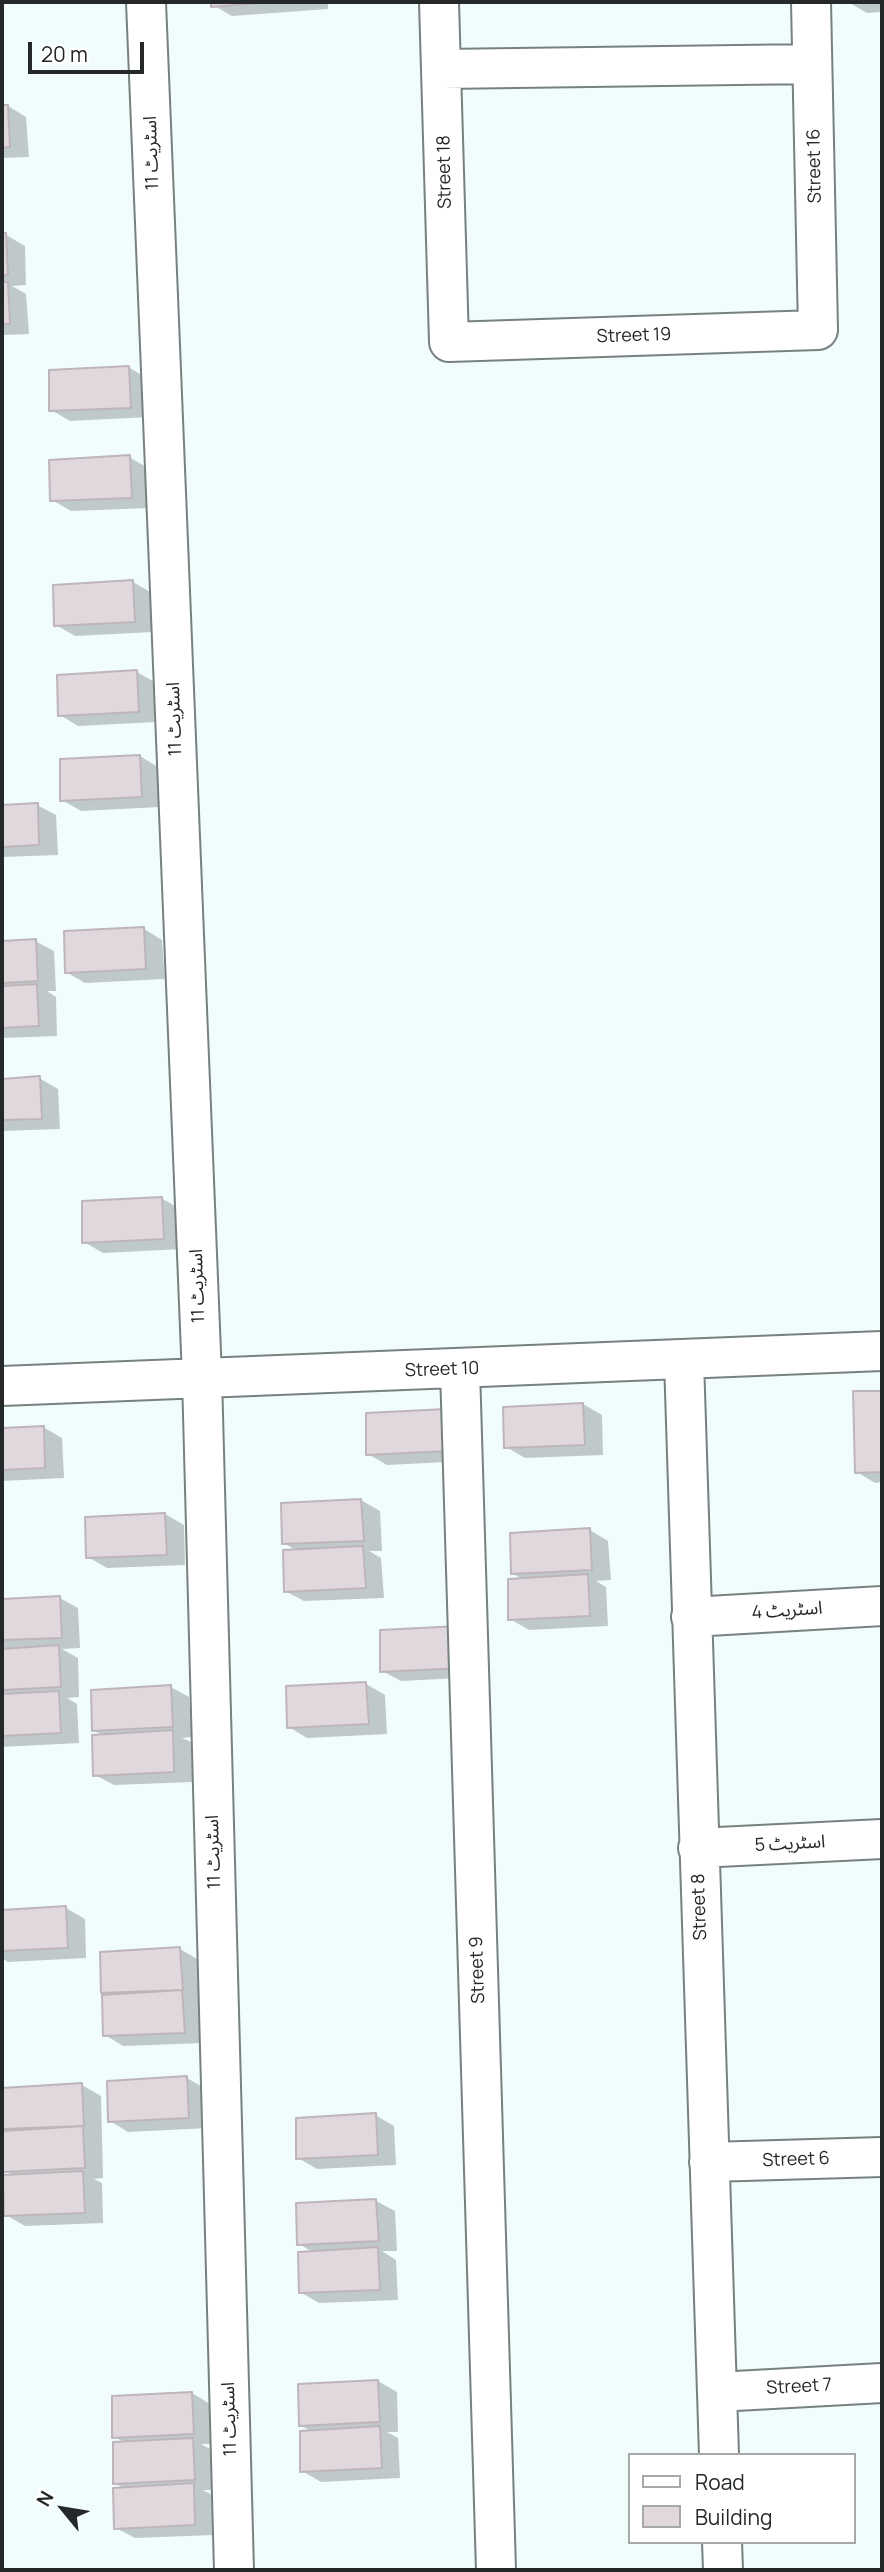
<!DOCTYPE html>
<meta charset="utf-8">
<style>
body{margin:0}
#map{position:relative;width:884px;height:2572px;overflow:hidden;background:#f1fcfc;font-family:Manrope,sans-serif}
canvas{display:block}
.frame{position:absolute;inset:0;border:4px solid #242828;pointer-events:none}
.legend{position:absolute;left:628px;top:2453px;width:228px;height:91px;box-sizing:border-box;background:#fff;border:2px solid #a7a9a9;margin:0;padding:9px 12px;list-style:none;font-size:21px;color:#242828}
.legend li{display:flex;align-items:center;gap:14px;height:35px}
.legend b{width:35px;border:2px solid #a7a9a9}
.north{position:absolute;left:28px;top:2474px;width:70px;height:70px;-webkit-text-stroke:5px #fff;paint-order:stroke;rotate:300deg;font-size:19px;font-weight:700;line-height:28px;text-align:center;color:#242828}
.north::after{content:'';display:block;margin:auto;width:24px;height:32px;background:#242828;clip-path:polygon(50% 0,100% 100%,50% 72%,0 100%)}
.scale{position:absolute;left:28px;top:42px;width:116px;height:32px;box-sizing:border-box;border:4px solid #242828;border-top:0;padding-left:9px;font-size:21px;line-height:24px;white-space:nowrap;color:#242828;-webkit-text-stroke:5px #fff;paint-order:stroke}
</style>
<div id="map">
<canvas width="884" height="2572"></canvas>
<div class="frame"></div>
<ul class="legend">
<li><b style="height:9px;background:#fff"></b>Road</li>
<li><b style="height:19px;background:#e0d8dd"></b>Building</li>
</ul>
<div class="north">N</div>
<div class="scale">20 m</div>
</div>
<script>
const ctx = document.querySelector('canvas').getContext('2d');
ctx.lineJoin = 'round';
function fillPath(path, color) {
  ctx.fillStyle = color;
  ctx.fill(path, 'evenodd');
}
function shape(rows) {
  const path = new Path2D();
  for (const r of rows) {
    path.moveTo(r[0], r[1]);
    for (let i = 2; i < r.length; i += 2) path.lineTo(r[i], r[i + 1]);
  }
  return path;
}
function strokePath(path, color, width, dash) {
  ctx.strokeStyle = color;
  ctx.lineWidth = width;
  ctx.lineCap = dash ? 'butt' : 'round';
  ctx.setLineDash(dash || []);
  ctx.stroke(path);
}
function write(font, color, halo, rows, align = 'center') {
  ctx.font = font + ' Manrope,"Noto Sans Arabic",sans-serif';
  ctx.lineWidth = 5;
  ctx.setLineDash([]);
  ctx.textBaseline = 'middle';
  ctx.strokeStyle = halo;
  ctx.fillStyle = color;
  for (const [text, x, y, turn = 0] of rows) {
    ctx.save();
    ctx.translate(x, y);
    ctx.rotate((+turn || 0) * Math.PI / 180);
    ctx.textAlign = isNaN(turn) ? turn : align;
    if (halo) ctx.strokeText(text, 0, 0);
    ctx.fillText(text, 0, 0);
    ctx.restore();
  }
}
fillPath(shape([
 [213,2,328,2,328,9,232,16,213,5],
 [848,2,882,2,882,12,867,13],
 [8,106,26,117,29,157,2,158,2,107],
 [2,235,6,235,25,246,26,285,12,286,26,294,29,334,2,335],
 [128,367,147,378,149,417,70,421,51,410],
 [129,457,148,468,150,508,71,511,52,500],
 [133,582,152,593,153,632,75,636,56,625],
 [137,672,156,683,157,722,78,726,60,715],
 [140,756,158,767,160,807,81,811,62,800],
 [37,805,56,815,58,855,2,857,2,807],
 [144,929,162,940,165,979,85,983,66,972],
 [35,941,54,951,56,991,47,991,56,997,57,1036,2,1038,2,943],
 [39,1078,58,1089,60,1129,2,1131,2,1080],
 [161,1198,180,1209,182,1249,103,1253,84,1242],
 [882,1392,882,1482,875,1483,857,1472,855,1393],
 [583,1404,602,1415,603,1455,525,1458,506,1447],
 [368,1415,466,1461,387,1465,368,1454],
 [43,1427,62,1438,64,1478,2,1481,2,1430],
 [361,1500,380,1511,382,1551,369,1551,381,1558,384,1598,304,1601,285,1591,297,1551,284,1543],
 [165,1514,184,1525,185,1565,107,1568,88,1557],
 [590,1530,608,1541,611,1580,596,1581,606,1587,608,1626,529,1630,510,1619,524,1580,512,1573],
 [60,1598,78,1608,80,1648,62,1649,78,1658,79,1697,67,1698,77,1704,79,1743,2,1747,2,1601],
 [459,1628,480,1677,401,1681,382,1671],
 [366,1684,385,1695,387,1734,307,1738,289,1727],
 [171,1687,189,1697,192,1737,182,1738,191,1742,193,1782,114,1785,95,1775,104,1736,93,1730],
 [66,1908,85,1919,86,1958,8,1962,2,1958,2,1911],
 [180,1949,199,1960,203,2043,123,2046,105,2035,110,1996,103,1992],
 [187,2078,206,2089,208,2128,128,2132,110,2121],
 [82,2085,101,2096,103,2178,94,2179,102,2183,103,2223,25,2226,6,2215,14,2176,5,2171,12,2132,4,2128],
 [375,2115,394,2126,396,2165,317,2169,298,2158],
 [376,2201,395,2211,397,2251,382,2251,396,2260,398,2300,319,2303,300,2292,314,2253,299,2244],
 [378,2381,397,2392,398,2432,387,2432,398,2438,400,2478,321,2482,302,2471,312,2432,300,2425],
 [192,2393,210,2404,212,2444,201,2444,212,2450,213,2490,203,2490,212,2495,214,2535,135,2538,116,2528,125,2489,115,2483,126,2443,114,2437]
]), '#0003');
const building = shape([
 [211,2,274,2,211,7,211,2],
 [2,105,8,105,10,147,2,148,2,105],
 [2,233,6,233,8,275,2,276,2,233],
 [2,282,8,282,10,324,2,324,2,282],
 [129,366,131,408,49,411,49,370,129,366],
 [130,455,132,498,50,501,49,460,130,455],
 [133,580,135,622,54,626,53,585,133,580],
 [137,670,139,712,58,716,57,675,137,670],
 [140,755,142,797,60,801,60,759,140,755],
 [38,803,39,845,2,847,2,805,38,803],
 [144,927,146,969,65,973,64,931,144,927],
 [36,939,38,981,2,983,2,941,36,939],
 [37,984,39,1026,2,1028,2,986,37,984],
 [40,1076,42,1119,2,1120,2,1079,40,1076],
 [162,1197,164,1239,82,1243,82,1201,162,1197],
 [853,1391,882,1391,882,1472,855,1473,853,1391],
 [583,1403,585,1445,504,1448,503,1407,583,1403],
 [446,1409,448,1451,366,1455,366,1413,446,1409],
 [44,1426,45,1468,2,1470,2,1428,44,1426],
 [361,1499,364,1541,282,1544,281,1503,361,1499],
 [165,1513,167,1555,86,1558,85,1517,165,1513],
 [590,1528,592,1570,511,1574,510,1533,590,1528],
 [363,1546,366,1588,284,1592,283,1550,363,1546],
 [588,1574,590,1616,508,1620,508,1579,588,1574],
 [60,1596,62,1638,2,1640,2,1599,60,1596],
 [460,1626,462,1668,380,1672,380,1630,460,1626],
 [59,1645,61,1687,2,1690,2,1649,59,1645],
 [366,1682,369,1724,287,1728,286,1686,366,1682],
 [171,1685,173,1727,92,1731,91,1690,171,1685],
 [59,1691,61,1733,2,1736,2,1694,59,1691],
 [173,1730,174,1772,93,1776,92,1735,173,1730],
 [66,1906,68,1948,2,1951,2,1910,66,1906],
 [180,1947,183,1990,101,1993,100,1952,180,1947],
 [182,1990,185,2033,103,2036,102,1995,182,1990],
 [187,2076,189,2118,108,2122,107,2081,187,2076],
 [82,2083,84,2126,3,2129,2,2088,82,2083],
 [376,2113,378,2155,296,2159,296,2118,376,2113],
 [83,2126,85,2168,3,2172,3,2131,83,2126],
 [83,2171,85,2213,4,2216,3,2175,83,2171],
 [376,2199,379,2241,297,2245,296,2203,376,2199],
 [378,2247,380,2290,299,2293,298,2252,378,2247],
 [378,2380,380,2422,299,2426,298,2384,378,2380],
 [192,2392,194,2434,112,2438,112,2396,192,2392],
 [380,2426,382,2468,300,2472,300,2431,380,2426],
 [193,2438,195,2480,113,2484,113,2442,193,2438],
 [194,2483,195,2525,114,2529,113,2488,194,2483]
]);
fillPath(building, '#e0d8dd');
strokePath(building, '#bdb5ba', 2);
const street = shape([
 [146,2,202,1377,234,2570],
 [439,2,449,342,818,330,811,2],
 [442,69,812,64],
 [684,1360,719,2455],
 [460,1369,496,2570],
 [2,1386,882,1351],
 [691,1617,882,1606],
 [698,1848,882,1839],
 [709,2162,882,2157],
 [717,2392,882,2383],
 [722,2542,723,2570]
]);
strokePath(street, '#778181', 42);
strokePath(street, '#fff', 38);
write('18px', '#242828', '#fff', [
 ["اسٹریٹ 11",152,153,-92],
 ["Street 16",815,166,-91],
 ["Street 18",445,172,-91],
 ["Street 19",634,336,-2],
 ["اسٹریٹ 11",175,719,-92],
 ["اسٹریٹ 11",198,1286,-92],
 ["Street 10",442,1370,-2],
 ["اسٹریٹ 4",787,1611,-4],
 ["اسٹریٹ 5",790,1844,-3],
 ["اسٹریٹ 11",214,1852,-92],
 ["Street 8",700,1907,-92],
 ["Street 9",478,1970,-92],
 ["Street 6",796,2160,-2],
 ["Street 7",799,2387,-3],
 ["اسٹریٹ 11",230,2419,-92]
]);
</script>
